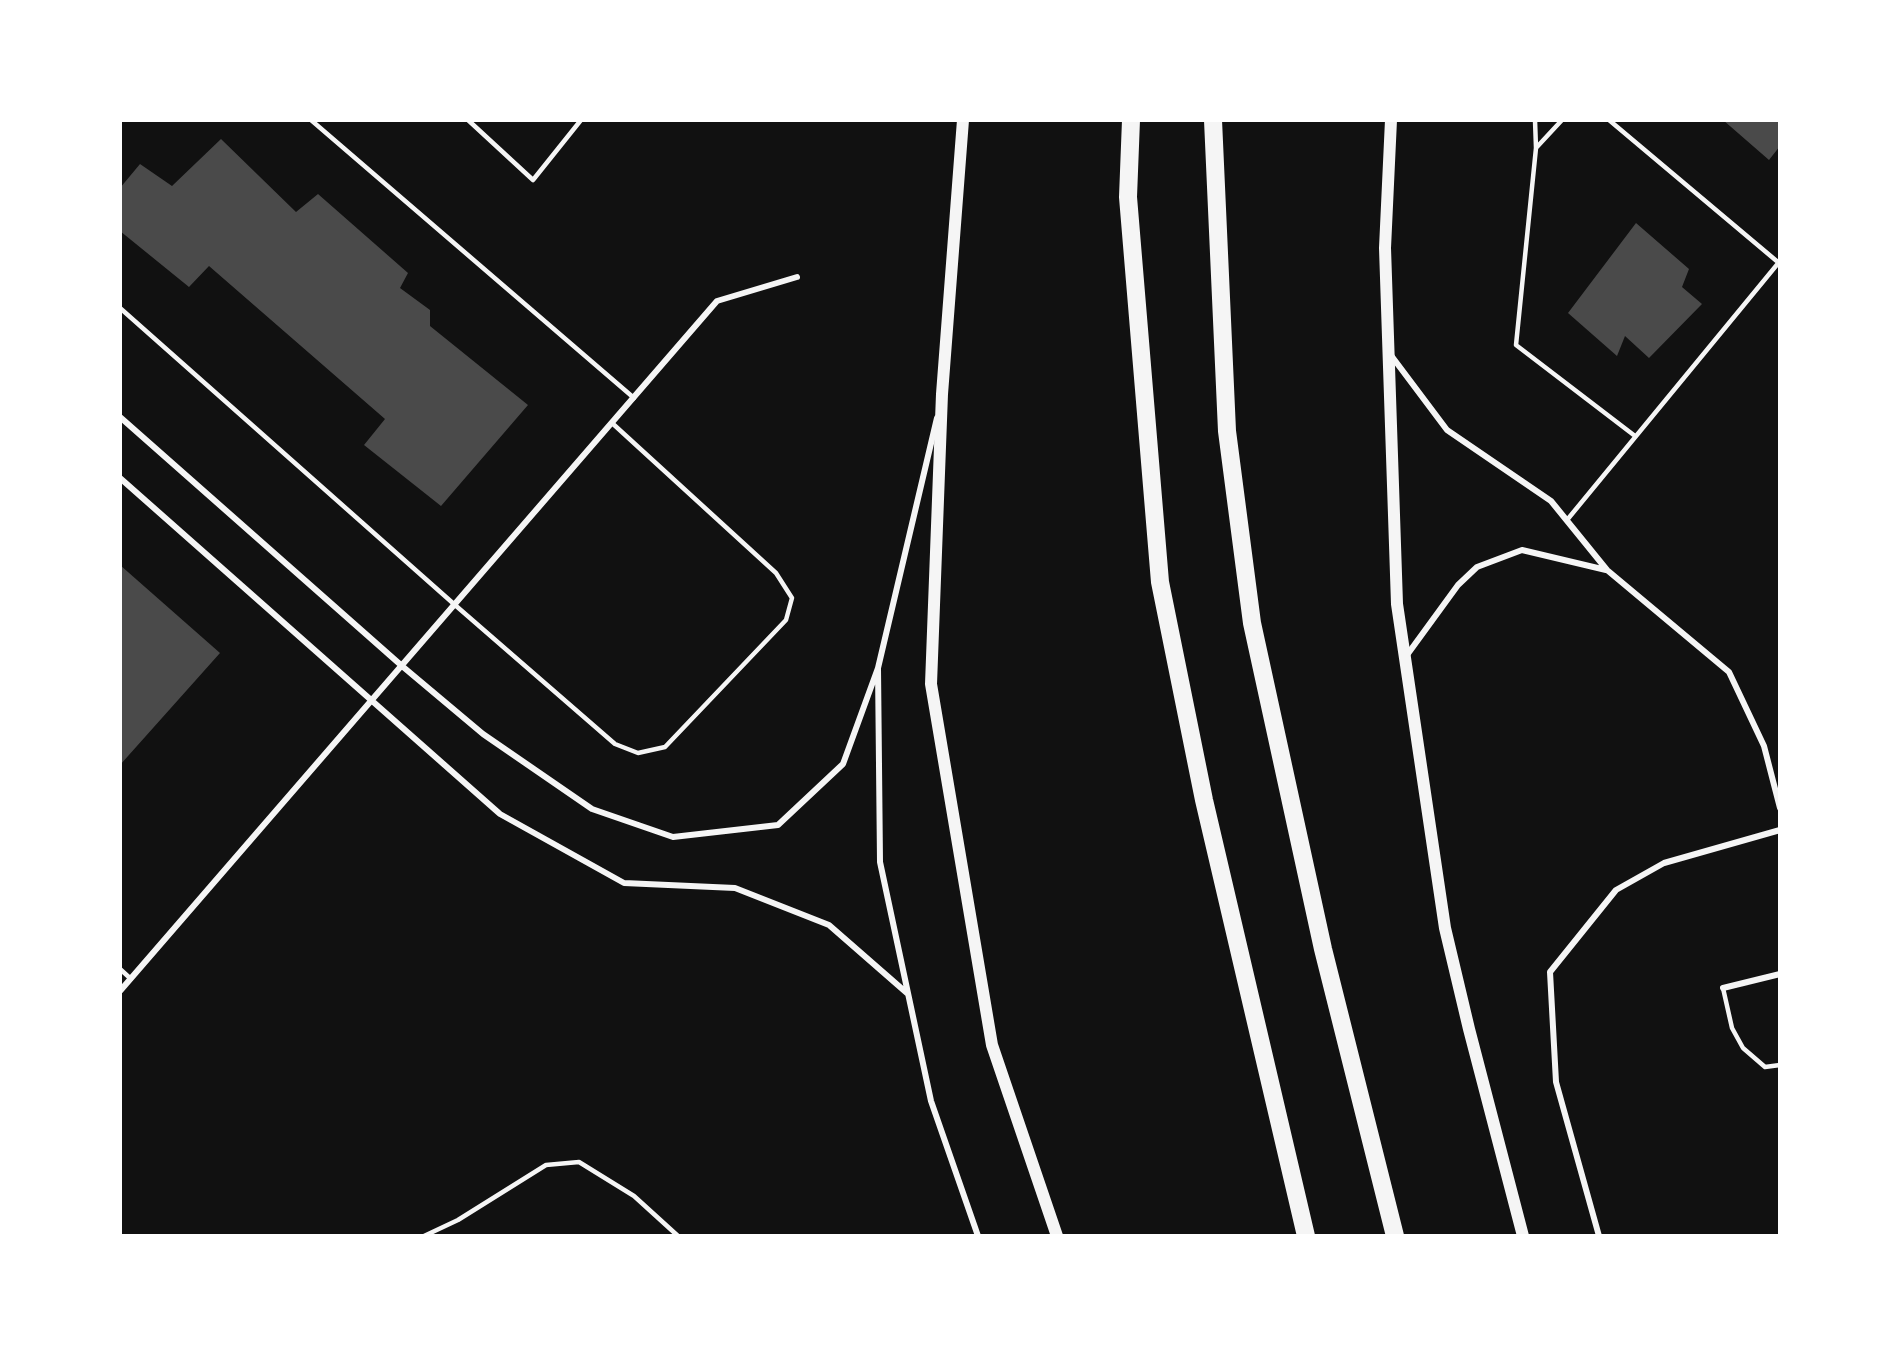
<!DOCTYPE html>
<style>
body{margin:0}
#map{position:relative;width:1900px;height:1356px;overflow:hidden;background:#111;font-family:"Varela Round",sans-serif}
canvas{display:block}
.frame{position:absolute;inset:0;border:122px solid #fff;pointer-events:none}
</style>
<div id="map">
<canvas width="1900" height="1356"></canvas>
<div class="frame"></div>
</div>
<script>
const ctx = document.querySelector('canvas').getContext('2d');
ctx.lineJoin = 'round';
function fillPath(path, color) {
  ctx.fillStyle = color;
  ctx.fill(path, 'evenodd');
}
function shape(rows) {
  const path = new Path2D();
  for (const r of rows) {
    path.moveTo(r[0], r[1]);
    for (let i = 2; i < r.length; i += 2) path.lineTo(r[i], r[i + 1]);
  }
  return path;
}
function strokePath(path, color, width, dash) {
  ctx.strokeStyle = color;
  ctx.lineWidth = width;
  ctx.lineCap = dash ? 'butt' : 'round';
  ctx.setLineDash(dash || []);
  ctx.stroke(path);
}
fillPath(shape([
 [1723,120,1780,120,1780,146,1769,160],
 [221,139,296,212,318,194,408,273,400,288,430,310,430,326,528,405,441,506,364,445,385,419,209,266,189,287,120,231,120,188,140,164,172,186],
 [1636,223,1689,269,1682,287,1702,304,1649,358,1625,336,1617,356,1568,313],
 [120,565,220,653,120,765]
]), '#4a4a4a');
strokePath(shape([
 [311,120,634,398],
 [468,120,533,180,581,120],
 [1535,120,1536,148],
 [1562,120,1536,148,1516,345,1635,436],
 [1609,120,1779,263],
 [120,308,455,605,615,744,638,753,665,747,786,620,792,598,776,573,612,423],
 [1567,520,1780,261],
 [120,969,131,979],
 [1723,988,1732,1028,1743,1048,1765,1067,1780,1065],
 [424,1236,458,1220,546,1165,579,1162,634,1196,678,1236]
]), '#f5f5f5', 4.5);
strokePath(shape([
 [1390,354,1447,430,1551,501,1607,570,1729,672,1764,746,1780,808],
 [120,417,402,666,483,734,592,809,673,837,778,825,843,764,878,668],
 [937,418,878,668,880,862,931,1101,978,1236],
 [120,478,500,814,624,883,735,888,829,925,908,994],
 [1407,655,1458,585,1477,567,1522,550,1606,570],
 [1723,988,1780,974],
 [120,991,717,301,797,277],
 [1599,1236,1556,1082,1550,972,1616,890,1664,863,1780,830]
]), '#f5f5f5', 6);
strokePath(shape([
 [963,120,942,394,931,684,992,1045,1057,1236],
 [1391,120,1385,248,1397,604,1445,928,1469,1029,1523,1236]
]), '#f5f5f5', 12);
strokePath(shape([
 [1131,120,1128,197,1160,582,1204,800,1306,1236],
 [1213,120,1227,431,1252,623,1323,949,1395,1236]
]), '#f5f5f5', 18);
</script>
